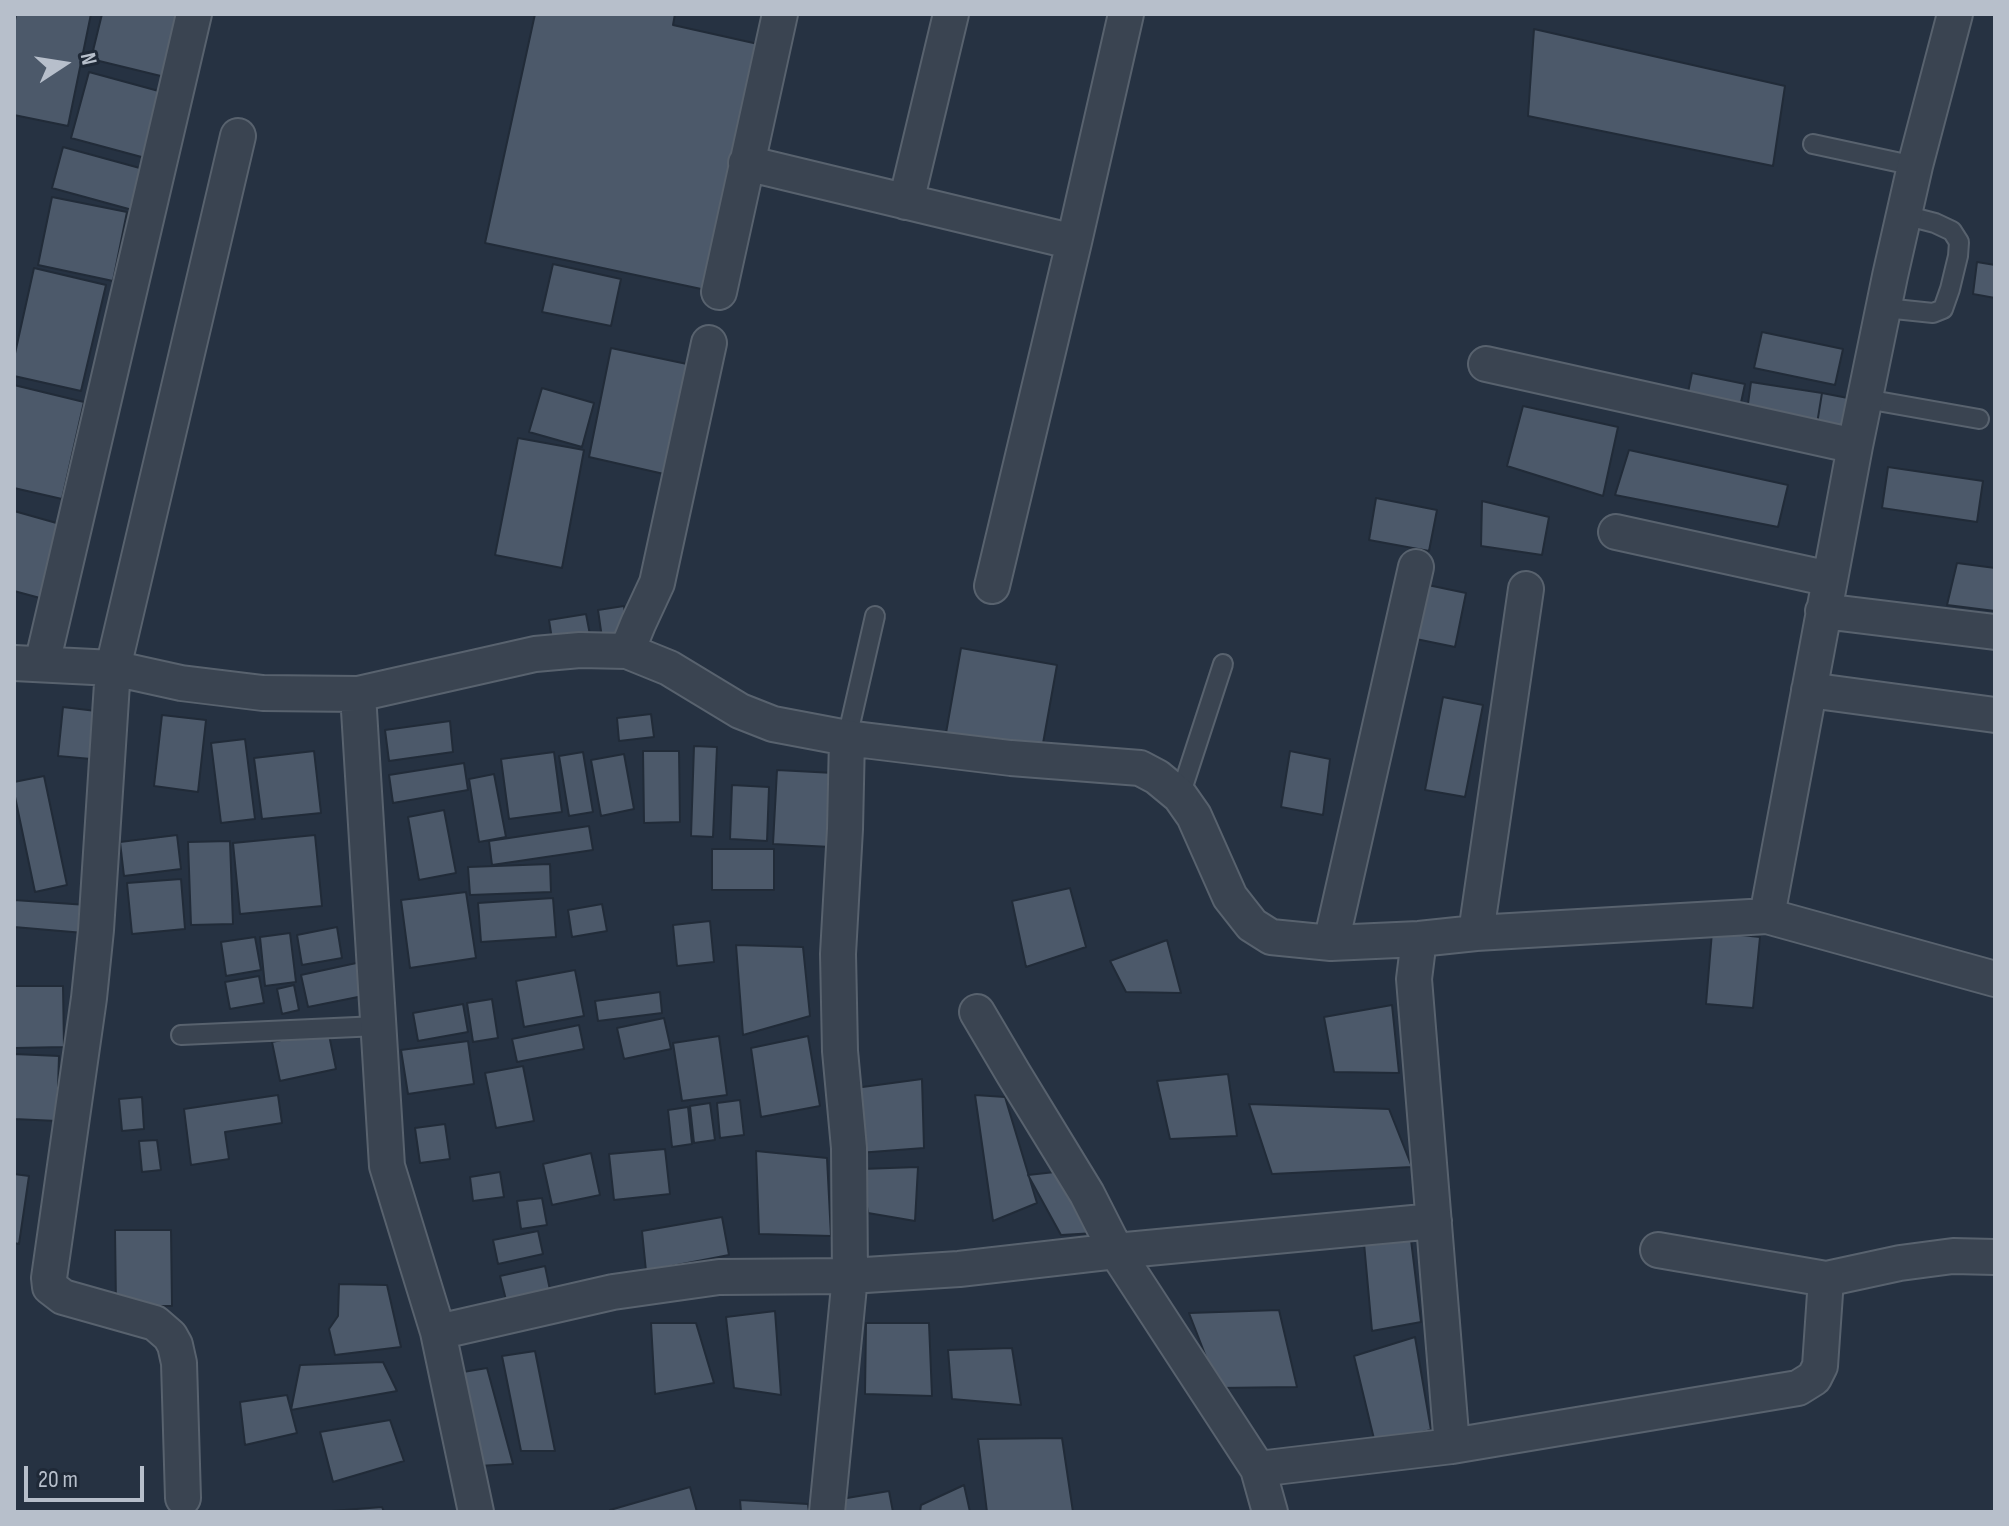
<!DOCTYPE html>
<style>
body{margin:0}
#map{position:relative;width:2009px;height:1526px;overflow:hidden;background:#263242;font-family:"Sofia Sans Condensed",sans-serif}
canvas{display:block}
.frame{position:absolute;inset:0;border:16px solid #b7bfcb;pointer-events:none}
.north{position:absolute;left:24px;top:24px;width:80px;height:80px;-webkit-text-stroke:6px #1f2937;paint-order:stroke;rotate:78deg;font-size:22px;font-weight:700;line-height:32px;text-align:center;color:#b7bfcb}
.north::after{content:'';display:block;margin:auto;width:28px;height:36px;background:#b7bfcb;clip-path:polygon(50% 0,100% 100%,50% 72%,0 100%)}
.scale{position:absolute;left:24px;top:1466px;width:120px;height:36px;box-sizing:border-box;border:4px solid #b7bfcb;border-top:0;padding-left:10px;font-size:24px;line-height:28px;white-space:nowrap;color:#b7bfcb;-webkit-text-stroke:6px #1f2937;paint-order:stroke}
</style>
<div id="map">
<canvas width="2009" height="1526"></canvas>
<div class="frame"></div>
<div class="north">N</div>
<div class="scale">20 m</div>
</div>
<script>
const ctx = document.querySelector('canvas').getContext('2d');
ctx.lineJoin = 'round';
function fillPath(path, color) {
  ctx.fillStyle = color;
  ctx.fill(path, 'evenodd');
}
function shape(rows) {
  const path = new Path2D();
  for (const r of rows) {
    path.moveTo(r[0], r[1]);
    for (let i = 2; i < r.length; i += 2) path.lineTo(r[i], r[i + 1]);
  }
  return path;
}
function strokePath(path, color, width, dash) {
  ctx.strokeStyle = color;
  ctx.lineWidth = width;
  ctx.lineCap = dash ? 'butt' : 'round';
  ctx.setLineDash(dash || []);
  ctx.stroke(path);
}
const building = shape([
 [16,14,91,14,68,126,14,115,14,26,16,14],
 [102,14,184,14,169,78,91,59,102,14],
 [535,14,675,14,673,25,758,44,706,290,485,243,535,14],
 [1534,29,1785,86,1773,166,1528,116,1534,29],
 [89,72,166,93,149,159,71,138,89,72],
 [63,147,147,170,136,211,52,188,63,147],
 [52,197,127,212,113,281,38,265,52,197],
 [1977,262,1995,265,1995,298,1973,294,1977,262],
 [553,264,621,279,611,326,542,312,553,264],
 [34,268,106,285,81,391,14,376,14,358,34,268],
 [1762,332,1843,349,1835,385,1754,368,1762,332],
 [611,348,687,364,664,474,589,457,611,348],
 [1692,373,1745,384,1739,412,1686,402,1692,373],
 [1751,382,1822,393,1816,430,1746,418,1751,382],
 [14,385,84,402,62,499,14,488,14,385],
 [542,388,594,403,582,447,529,432,542,388],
 [1822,393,1853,399,1847,435,1816,430,1822,393],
 [1523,406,1618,427,1603,496,1507,466,1523,406],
 [518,438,584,450,562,568,495,555,518,438],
 [1629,450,1788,485,1778,527,1615,495,1629,450],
 [1888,467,1983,481,1977,522,1882,508,1888,467],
 [1376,498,1437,510,1429,551,1369,540,1376,498],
 [1482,501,1549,517,1542,555,1481,546,1482,501],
 [14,511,60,524,40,598,14,591,14,511],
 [1957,563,1995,568,1995,611,1947,605,1957,563],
 [1423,584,1466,593,1455,647,1411,638,1423,584],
 [624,606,628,634,602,638,598,610,624,606],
 [586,614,591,640,553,646,549,620,586,614],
 [961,648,1057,665,1042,749,946,733,961,648],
 [1443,697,1483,705,1465,797,1425,790,1443,697],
 [63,707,96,711,91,759,58,756,63,707],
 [651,714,654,737,619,741,617,718,651,714],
 [162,715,206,720,198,792,154,786,162,715],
 [450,721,453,752,389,761,385,730,450,721],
 [245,739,255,819,221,823,211,743,245,739],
 [694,746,717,747,713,837,691,836,694,746],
 [314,751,321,813,262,819,254,758,314,751],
 [643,751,679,751,680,822,644,823,643,751],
 [1290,751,1330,759,1323,815,1281,807,1290,751],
 [554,752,562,812,509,819,501,759,554,752],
 [583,752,593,812,569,816,559,756,583,752],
 [624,754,634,809,601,816,591,760,624,754],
 [464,763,468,790,393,803,389,775,464,763],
 [777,770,834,773,831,847,773,844,777,770],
 [494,774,506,837,479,842,469,779,494,774],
 [44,776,67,885,35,892,14,792,14,782,44,776],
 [732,785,769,787,767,841,730,839,732,785],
 [444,810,456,873,419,880,408,817,444,810],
 [589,826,593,850,492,865,489,841,589,826],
 [177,835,181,869,124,876,120,842,177,835],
 [315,835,322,906,240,914,233,843,315,835],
 [230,841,233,924,191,925,188,842,230,841],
 [712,849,774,849,774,890,712,890,712,849],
 [550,864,551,892,470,895,468,867,550,864],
 [181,879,185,929,132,934,127,883,181,879],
 [1070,888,1086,947,1026,967,1012,901,1070,888],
 [466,892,476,958,410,968,401,900,466,892],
 [553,898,556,937,481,942,478,903,553,898],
 [14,900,87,905,84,933,14,927,14,900],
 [602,904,607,931,572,937,568,910,602,904],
 [710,921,714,962,677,966,673,925,710,921],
 [337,927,342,958,302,965,297,935,337,927],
 [1712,932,1760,937,1753,1008,1706,1004,1712,932],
 [290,933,296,982,265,986,260,937,290,933],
 [255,937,261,970,226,976,221,942,255,937],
 [1167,940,1181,993,1126,992,1110,961,1167,940],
 [736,945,803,947,810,1016,743,1035,736,945],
 [361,962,368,995,308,1007,301,975,361,962],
 [575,970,584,1016,524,1027,516,981,575,970],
 [259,976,264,1003,230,1009,225,982,259,976],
 [294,985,299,1010,282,1014,277,989,294,985],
 [15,986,63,986,64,1047,15,1048,15,986],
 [660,992,662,1013,598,1021,595,1001,660,992],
 [492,999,498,1038,473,1042,467,1003,492,999],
 [463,1004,468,1032,418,1041,413,1013,463,1004],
 [1392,1005,1399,1073,1334,1072,1324,1017,1392,1005],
 [664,1018,671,1049,624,1059,617,1028,664,1018],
 [579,1025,584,1049,517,1062,512,1039,579,1025],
 [328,1030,336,1069,280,1081,272,1042,328,1030],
 [719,1036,727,1095,682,1101,673,1043,719,1036],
 [808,1036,820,1106,761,1117,751,1048,808,1036],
 [468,1041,474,1084,408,1094,401,1050,468,1041],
 [14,1054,59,1056,57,1121,14,1119,14,1054],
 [523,1066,534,1121,496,1128,485,1073,523,1066],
 [1228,1074,1237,1136,1170,1139,1157,1081,1228,1074],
 [922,1079,924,1148,858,1153,855,1088,922,1079],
 [278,1095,282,1123,225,1132,229,1159,191,1165,184,1109,278,1095],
 [975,1095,1005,1097,1037,1203,993,1221,975,1095],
 [142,1097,144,1129,122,1131,119,1099,142,1097],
 [740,1100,744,1135,720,1138,717,1103,740,1100],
 [710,1103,715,1140,694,1143,690,1106,710,1103],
 [1249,1104,1389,1109,1412,1167,1272,1174,1249,1104],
 [688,1107,692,1144,672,1147,668,1110,688,1107],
 [445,1124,450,1159,420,1163,415,1128,445,1124],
 [157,1140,161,1170,142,1172,139,1141,157,1140],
 [665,1149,670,1194,614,1200,609,1154,665,1149],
 [756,1151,827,1158,831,1236,759,1234,756,1151],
 [591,1153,600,1195,552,1205,543,1164,591,1153],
 [918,1167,915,1221,868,1213,861,1169,918,1167],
 [500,1172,504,1197,473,1201,470,1177,500,1172],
 [1055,1172,1096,1233,1061,1235,1028,1175,1055,1172],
 [14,1174,29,1176,19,1244,14,1243,14,1174],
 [542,1198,547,1225,521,1229,517,1201,542,1198],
 [722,1217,729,1255,646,1271,642,1231,722,1217],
 [115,1230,171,1230,172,1306,116,1306,115,1230],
 [538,1231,543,1254,498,1264,493,1240,538,1231],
 [1411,1240,1421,1322,1372,1331,1364,1243,1411,1240],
 [545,1266,550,1290,506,1300,500,1276,545,1266],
 [339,1284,387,1285,401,1347,335,1355,329,1329,338,1316,339,1284],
 [1279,1310,1297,1387,1218,1388,1189,1313,1279,1310],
 [775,1311,781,1395,734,1388,726,1317,775,1311],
 [651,1323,696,1323,714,1383,655,1394,651,1323],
 [866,1323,929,1323,932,1396,865,1394,866,1323],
 [1415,1337,1431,1430,1375,1443,1354,1356,1415,1337],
 [1012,1348,1021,1405,952,1399,948,1350,1012,1348],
 [535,1351,555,1451,521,1451,502,1356,535,1351],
 [383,1362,397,1391,291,1410,300,1365,383,1362],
 [487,1368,513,1464,478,1466,457,1373,487,1368],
 [287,1395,297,1433,245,1445,240,1402,287,1395],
 [390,1420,404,1461,333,1482,320,1432,390,1420],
 [1062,1438,1073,1512,987,1512,978,1439,1062,1438],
 [964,1485,970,1512,920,1512,921,1505,964,1485],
 [690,1487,697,1512,610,1512,610,1510,690,1487],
 [889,1491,893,1512,830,1512,829,1501,889,1491],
 [740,1500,808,1504,809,1512,741,1512,740,1500],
 [382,1507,384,1512,319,1512,382,1507]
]);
fillPath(building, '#4c596a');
strokePath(building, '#212b38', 2);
const service = shape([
 [1813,144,1915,166],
 [1885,308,1933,313,1943,309,1950,289,1958,256,1959,242,1952,231,1935,223,1904,215],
 [1866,399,1979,419],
 [847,738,875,616],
 [1180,796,1223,664],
 [181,1035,378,1026]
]);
const minor = shape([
 [746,163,1074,242,1126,14],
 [906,202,951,14],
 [719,292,780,14],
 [1486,364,1855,446],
 [1616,532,1830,579],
 [992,586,1074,242],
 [1823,611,1995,632],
 [627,651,638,624,657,583,709,343],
 [14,663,113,668,181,683,263,693,358,694,535,654,580,650,627,651,669,668,740,711,773,724,847,738,1011,758,1140,768,1157,777,1180,796,1194,816,1230,897,1252,925,1271,937,1331,943,1419,939,1476,933,1767,916,1995,979],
 [42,664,194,14],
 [1809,690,1995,715],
 [358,694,387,1166,438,1332,476,1512],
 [1767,916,1855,446,1890,276,1915,166,1955,14],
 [1476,933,1526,589],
 [1419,939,1414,979,1452,1446],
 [1331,943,1416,567],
 [977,1012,1013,1073,1087,1194,1116,1251,1258,1469,1270,1512],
 [1658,1250,1826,1279],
 [438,1332,613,1292,719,1277,850,1276,959,1269,1116,1251,1434,1221],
 [1258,1469,1452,1446,1798,1388,1814,1378,1820,1366,1826,1279,1900,1263,1953,1256,1995,1257],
 [183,1498,179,1363,175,1345,170,1336,155,1323,63,1297,50,1287,49,1278,89,998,96,930,113,668,238,136],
 [827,1512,850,1276,849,1148,840,1051,838,954,845,829,847,738]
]);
strokePath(service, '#58626e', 22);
strokePath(minor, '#58626e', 38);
strokePath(service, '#3a4451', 18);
strokePath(minor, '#3a4451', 34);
</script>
